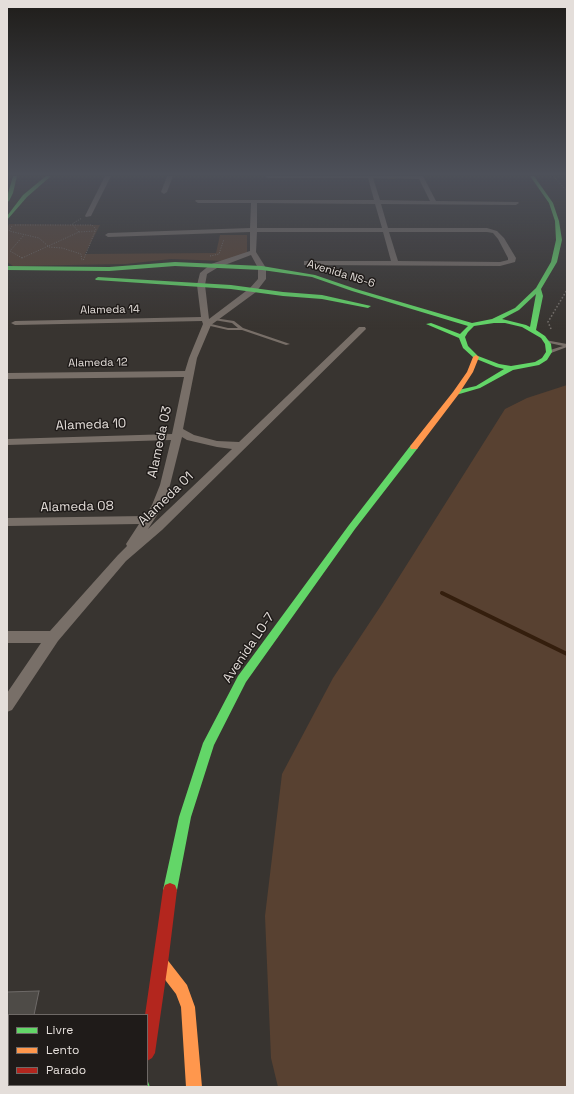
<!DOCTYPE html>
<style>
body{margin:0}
#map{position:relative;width:574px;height:1094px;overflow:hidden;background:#383430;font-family:"Space Grotesk",sans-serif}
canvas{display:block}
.frame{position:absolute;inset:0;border:8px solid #e4deda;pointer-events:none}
.legend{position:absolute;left:8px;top:1014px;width:140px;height:72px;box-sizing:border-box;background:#1f1b19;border:1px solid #6e6966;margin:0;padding:5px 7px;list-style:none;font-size:12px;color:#e4deda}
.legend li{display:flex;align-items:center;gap:8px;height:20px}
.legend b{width:20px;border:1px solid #6e6966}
</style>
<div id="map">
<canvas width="574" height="1094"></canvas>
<div class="frame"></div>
<ul class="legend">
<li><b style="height:5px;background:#63d668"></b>Livre</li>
<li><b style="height:5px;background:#ff974d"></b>Lento</li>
<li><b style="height:5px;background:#b3261e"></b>Parado</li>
</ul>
</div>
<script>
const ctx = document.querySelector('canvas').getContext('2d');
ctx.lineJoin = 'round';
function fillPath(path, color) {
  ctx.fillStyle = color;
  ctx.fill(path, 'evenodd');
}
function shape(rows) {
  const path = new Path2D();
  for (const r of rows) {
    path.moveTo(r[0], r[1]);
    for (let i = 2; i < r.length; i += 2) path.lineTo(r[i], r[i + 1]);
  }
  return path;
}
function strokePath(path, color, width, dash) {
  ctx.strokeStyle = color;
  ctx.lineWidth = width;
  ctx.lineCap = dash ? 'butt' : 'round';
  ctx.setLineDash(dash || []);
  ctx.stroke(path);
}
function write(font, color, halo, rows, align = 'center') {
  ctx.font = font + ' "Space Grotesk",sans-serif';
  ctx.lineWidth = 3;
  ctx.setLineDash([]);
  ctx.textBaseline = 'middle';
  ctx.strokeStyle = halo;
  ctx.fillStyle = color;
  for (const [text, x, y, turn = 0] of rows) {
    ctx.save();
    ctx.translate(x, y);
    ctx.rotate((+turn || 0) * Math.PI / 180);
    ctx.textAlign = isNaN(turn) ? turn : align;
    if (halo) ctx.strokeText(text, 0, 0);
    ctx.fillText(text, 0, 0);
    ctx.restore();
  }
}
fillPath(shape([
 [9,224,100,225,85,254,216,253,220,235,247,235,247,253,224,261,171,259,126,264,13,266,7,262,7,228],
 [567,385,567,1087,278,1087,271,1058,265,916,282,774,333,678,382,604,505,409,527,398]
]), '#584131');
strokePath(shape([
 [442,593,567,654]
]), '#341e0d', 4);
const building = shape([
 [39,991,34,1015,7,1015,7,992,39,991]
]);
fillPath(building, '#4e4b47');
strokePath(building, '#6e6a68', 1);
strokePath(shape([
 [553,176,567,191],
 [15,225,92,225,96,229,83,261],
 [12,226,9,231,39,238,49,247,62,248,81,254,82,261],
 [79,232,72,224,82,218],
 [210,256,219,254,224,239],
 [22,258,10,251,24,235],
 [22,258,79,232,95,231]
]), '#76706b', 1, [1, 1.5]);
strokePath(shape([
 [551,329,548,322,567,290]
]), '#76706b', 1.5, [1.5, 2]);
fillPath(shape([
 [214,318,234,321,243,328,290,344,286,345,242,330,228,330,206,325,206,323,207,323,228,328,238,328,232,323,214,320,214,318],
 [545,340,567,344,567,347,551,353,547,353,547,351,563,346,545,342,545,340]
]), '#786f68');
fillPath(shape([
 [105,176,111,176,91,216,86,217,85,216,105,176],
 [167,176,173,176,167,192,164,194,161,192,167,176],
 [265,176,423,176,436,201,518,202,519,203,516,205,381,204,388,228,487,228,497,231,504,238,516,258,515,262,500,266,307,265,304,265,304,261,391,261,383,232,257,232,256,252,266,268,266,279,256,292,211,325,197,358,183,429,194,435,217,441,239,442,359,327,365,327,366,329,162,530,126,561,58,641,12,710,7,712,7,693,41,643,7,643,7,631,50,631,118,555,127,546,126,544,139,524,7,526,7,518,145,516,152,505,160,485,171,440,7,445,7,439,172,434,184,377,7,379,7,373,185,371,189,358,203,324,202,321,15,325,11,323,15,321,201,317,197,285,200,273,211,264,250,251,250,232,108,237,105,235,108,233,250,228,251,203,198,203,195,201,196,200,374,200,368,178,268,178,265,176],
 [373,178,419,179,430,201,380,200,373,178],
 [257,203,375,204,382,228,257,228,257,203],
 [389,232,487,232,493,233,498,239,508,258,508,260,500,262,398,261,389,232],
 [251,255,258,268,258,279,250,288,209,319,205,285,207,274,217,268,251,255],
 [182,437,187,440,217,447,232,449,148,529,163,506,170,485,182,437]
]), '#786f68');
fillPath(shape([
 [13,176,17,176,13,193,9,201,7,202,7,197,13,176],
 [46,176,51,176,27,197,7,220,7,216,23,195,46,176],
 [530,176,534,176,553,203,559,221,562,240,557,262,541,289,543,296,536,330,545,336,551,344,552,352,547,360,539,365,513,370,480,388,456,395,454,395,454,391,476,386,504,369,496,367,474,358,463,348,459,338,426,324,431,323,460,334,468,326,352,291,312,277,262,270,175,266,109,271,7,270,7,266,109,267,175,262,262,266,315,275,356,289,472,323,492,319,515,308,536,288,551,262,556,240,555,221,549,203,530,176],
 [536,294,530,327,526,325,502,319,519,310,536,294],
 [494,323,505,323,522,327,541,338,545,344,546,352,542,358,535,362,511,366,499,364,478,356,468,346,465,337,468,332,474,326,494,323],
 [98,277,231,285,283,292,322,295,371,306,368,308,322,299,283,296,231,289,96,280,95,279,98,277],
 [414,444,417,445,418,447,417,449,355,529,246,682,214,745,191,817,177,890,175,895,170,897,165,895,163,890,179,817,203,743,238,676,349,525,411,445,414,444],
 [147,1079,150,1087,134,1087,134,1085,147,1085,147,1079]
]), '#63d668');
fillPath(shape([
 [476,355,479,357,473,372,458,395,417,449,411,449,410,447,411,445,453,392,467,372,473,357,476,355],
 [161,956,166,958,187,985,195,1007,202,1087,186,1087,181,1007,176,994,156,968,154,963,156,958,161,956]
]), '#ff974d');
fillPath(shape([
 [170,883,175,885,177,890,168,963,155,1053,152,1058,147,1061,147,1015,145,1015,163,890,165,885,170,883]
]), '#b3261e');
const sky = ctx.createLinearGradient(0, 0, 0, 329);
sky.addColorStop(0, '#1f1d1a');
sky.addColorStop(0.53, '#4d5059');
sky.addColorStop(1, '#4d505900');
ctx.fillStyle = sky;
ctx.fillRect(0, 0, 574, 329);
write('11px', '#e4deda', '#1f1b19', [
 ["Avenida NS-6",341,274,17],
 ["Alameda 14",110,310,-1],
 ["Alameda 12",98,363,-1]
]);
write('13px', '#e4deda', '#1f1b19', [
 ["Alameda 10",91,425,-2],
 ["Alameda 03",160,442,-78],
 ["Alameda 01",166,499,-44],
 ["Alameda 08",77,507,-1],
 ["Avenida LO-7",249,648,-56]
]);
</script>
